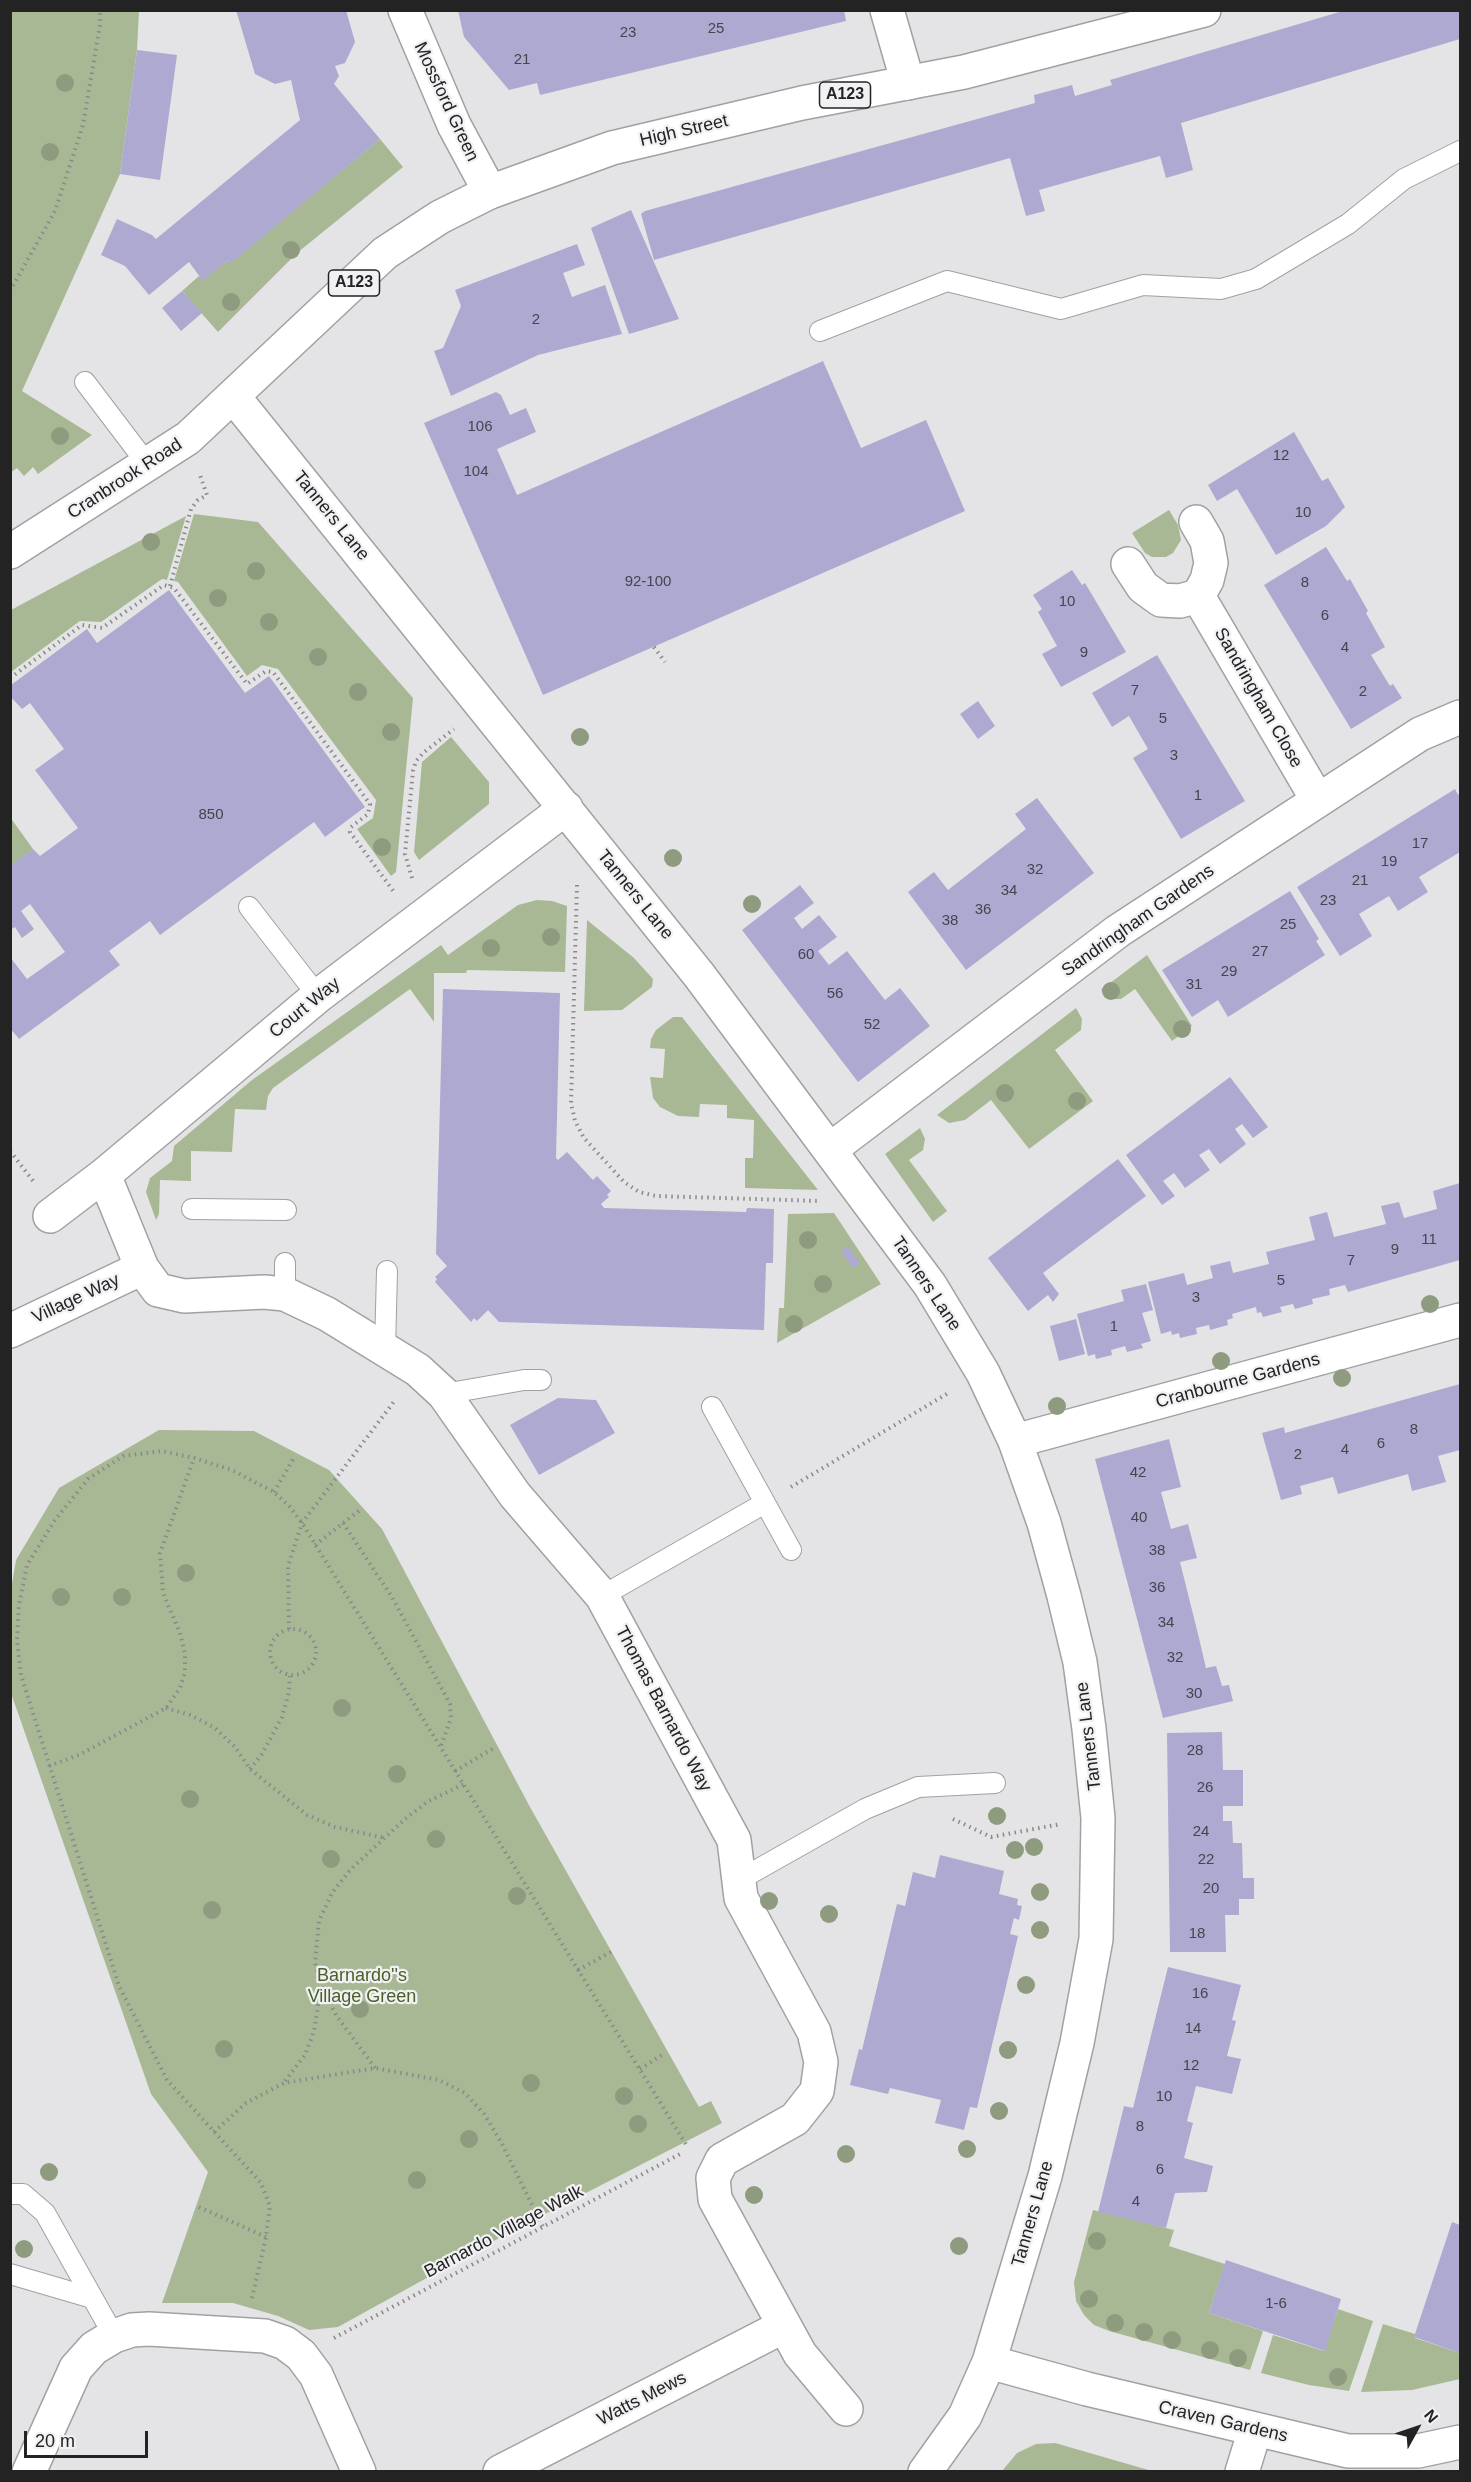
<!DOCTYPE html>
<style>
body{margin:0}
#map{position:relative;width:1471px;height:2482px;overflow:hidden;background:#e4e4e6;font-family:Helvetica,sans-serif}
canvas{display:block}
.frame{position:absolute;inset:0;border:12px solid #242324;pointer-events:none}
.north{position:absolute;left:1387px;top:2398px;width:60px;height:60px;-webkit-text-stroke:4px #f1f1f4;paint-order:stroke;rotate:50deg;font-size:16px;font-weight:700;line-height:24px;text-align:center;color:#242324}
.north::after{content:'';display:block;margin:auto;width:21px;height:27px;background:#242324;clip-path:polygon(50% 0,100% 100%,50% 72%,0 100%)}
.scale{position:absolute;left:24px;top:2431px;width:124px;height:27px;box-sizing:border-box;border:3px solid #242324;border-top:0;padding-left:8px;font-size:18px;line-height:21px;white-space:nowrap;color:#242324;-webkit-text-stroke:4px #f1f1f4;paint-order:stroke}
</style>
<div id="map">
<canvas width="1471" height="2482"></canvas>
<div class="frame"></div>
<div class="north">N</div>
<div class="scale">20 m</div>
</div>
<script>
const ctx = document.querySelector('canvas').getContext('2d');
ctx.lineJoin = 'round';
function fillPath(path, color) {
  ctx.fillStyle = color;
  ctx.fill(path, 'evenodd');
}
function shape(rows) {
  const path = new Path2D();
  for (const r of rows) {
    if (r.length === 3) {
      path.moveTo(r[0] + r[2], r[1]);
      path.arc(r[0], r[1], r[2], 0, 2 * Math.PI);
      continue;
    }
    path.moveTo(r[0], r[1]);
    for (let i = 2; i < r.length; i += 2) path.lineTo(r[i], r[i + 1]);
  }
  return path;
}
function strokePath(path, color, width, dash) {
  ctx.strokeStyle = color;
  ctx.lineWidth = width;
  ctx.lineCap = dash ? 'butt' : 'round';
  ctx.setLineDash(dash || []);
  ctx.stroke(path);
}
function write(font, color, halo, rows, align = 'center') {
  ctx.font = font + ' Helvetica,sans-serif';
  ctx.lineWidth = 4.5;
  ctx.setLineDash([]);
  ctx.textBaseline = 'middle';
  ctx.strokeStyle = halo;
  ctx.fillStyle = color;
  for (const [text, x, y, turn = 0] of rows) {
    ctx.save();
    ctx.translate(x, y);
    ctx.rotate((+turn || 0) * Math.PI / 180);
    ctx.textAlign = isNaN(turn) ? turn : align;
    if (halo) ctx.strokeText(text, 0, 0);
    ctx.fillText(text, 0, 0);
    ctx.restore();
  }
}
fillPath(shape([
 [10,11,139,11,137,50,120,174,22,391,92,435,38,474,33,467,24,476,17,468,10,473],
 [380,139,403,167,297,253,218,332,182,291,199,276,203,280,228,260,231,262],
 [1169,510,1178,525,1181,540,1173,553,1166,557,1152,557,1145,553,1132,533],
 [194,514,258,522,413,698,396,872,391,876,357,829,373,818,376,800,278,669,262,665,247,676,178,582,174,581],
 [186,516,167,580,162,579,101,622,80,621,11,672,11,610],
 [451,737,489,782,489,804,419,860,414,852,422,762],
 [10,817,33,849,11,866,10,866],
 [537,900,552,901,567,906,565,972,467,970,466,973,434,973,434,1022,410,989,273,1088,268,1096,266,1110,235,1109,232,1152,191,1151,191,1181,160,1180,159,1214,156,1220,146,1192,150,1178,172,1161,174,1146,252,1080,441,945,448,955,518,905],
 [587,920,634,958,653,979,652,987,622,1010,584,1011],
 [1147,955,1192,1026,1172,1041,1135,989,1121,999,1110,999,1101,990],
 [1076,1008,1082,1019,1081,1030,1055,1050,1093,1101,1029,1149,991,1100,965,1120,949,1123,937,1115],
 [673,1017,682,1017,818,1190,745,1188,745,1158,753,1158,754,1120,727,1118,727,1105,700,1104,699,1117,678,1116,660,1107,653,1098,650,1077,663,1078,665,1049,650,1048,651,1039,656,1030],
 [920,1128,925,1139,923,1150,909,1160,947,1211,933,1222,885,1154],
 [834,1213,881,1284,777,1343,779,1308,784,1308,788,1214],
 [159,1430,254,1431,329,1470,382,1529,530,1807,699,2107,711,2101,722,2123,510,2232,338,2327,309,2330,278,2316,233,2303,162,2303,208,2172,151,2094,11,1693,10,1596,16,1560,59,1488],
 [1093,2210,1174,2230,1169,2246,1225,2264,1209,2313,1263,2331,1250,2370,1109,2331,1094,2325,1084,2315,1076,2301,1074,2282],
 [1338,2309,1373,2321,1349,2391,1309,2385,1261,2373,1273,2335,1324,2351],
 [1383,2324,1415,2334,1415,2338,1460,2353,1460,2379,1412,2390,1361,2392],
 [1055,2443,1152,2471,1002,2471,1017,2453,1036,2444]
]), '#a8b895');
fillPath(shape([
 [236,10,346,10,355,42,345,63,335,66,339,76,334,84,380,139,231,263,228,260,203,281,189,262,149,295,125,266,101,255,117,219,152,235,156,239,300,120,291,80,275,84,255,74],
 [458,10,844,10,846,21,540,95,537,83,509,90,464,37],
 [1346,10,1460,10,1460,39,1181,123,1193,170,1166,178,1160,156,1039,190,1045,211,1026,216,1010,158,654,260,641,214,645,211,1035,103,1034,95,1072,85,1075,96,1112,85,1110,80],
 [137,50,177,55,160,180,120,174],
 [631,210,679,319,629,334,591,228],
 [577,244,585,265,563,273,572,297,605,285,622,334,538,355,451,396,434,351,443,348,461,306,455,290],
 [182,291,202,313,181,331,162,308],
 [823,361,861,448,926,420,965,511,543,695,424,423,496,392,501,395,510,415,526,408,536,432,497,449,517,495],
 [1294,432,1322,481,1328,478,1345,507,1326,526,1276,555,1237,489,1217,501,1208,485],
 [1326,547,1347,581,1350,579,1368,611,1366,613,1385,647,1371,655,1390,686,1393,684,1402,698,1351,729,1264,585],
 [1072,570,1082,585,1085,583,1126,652,1061,687,1042,654,1057,646,1038,612,1042,609,1033,595],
 [169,590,245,693,269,676,365,807,325,837,314,822,160,935,150,921,109,951,120,965,19,1039,10,1028,10,957,27,979,65,952,30,904,21,911,34,929,22,938,15,927,10,930,10,866,33,849,40,856,78,828,35,770,64,749,30,703,22,709,10,696,11,685,87,629,97,643],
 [1157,655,1245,801,1181,839,1133,758,1148,749,1129,716,1112,727,1092,693],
 [978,701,995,726,978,739,960,714],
 [1455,789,1458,795,1460,793,1460,852,1419,877,1428,892,1398,911,1389,896,1359,914,1372,936,1340,956,1297,887],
 [1037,798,1094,873,966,970,908,892,934,872,948,890,1026,829,1015,814],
 [800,885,814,903,794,918,802,929,819,915,837,937,818,951,829,965,847,951,885,1000,900,988,930,1026,858,1082,742,930],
 [1290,891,1319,939,1316,941,1325,955,1228,1017,1218,1000,1192,1017,1162,970],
 [443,989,560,993,556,1158,558,1160,567,1152,593,1180,597,1176,611,1191,607,1195,609,1197,601,1204,604,1208,746,1212,747,1208,774,1209,773,1263,766,1263,764,1330,499,1322,488,1310,477,1321,474,1318,471,1322,435,1282,437,1279,435,1277,447,1266,436,1254],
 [1230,1077,1268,1127,1253,1138,1242,1124,1235,1129,1246,1144,1220,1164,1209,1149,1199,1155,1210,1170,1185,1188,1174,1173,1163,1181,1175,1196,1162,1205,1126,1155],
 [1118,1159,1146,1196,1043,1273,1059,1294,1053,1302,1048,1295,1028,1311,988,1258],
 [1460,1183,1460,1260,1348,1292,1345,1285,1329,1289,1330,1295,1312,1299,1313,1304,1295,1309,1293,1304,1280,1307,1282,1312,1263,1317,1261,1312,1257,1313,1256,1307,1232,1314,1233,1318,1227,1320,1228,1325,1210,1330,1209,1325,1196,1328,1197,1334,1180,1338,1179,1333,1172,1335,1171,1331,1161,1334,1148,1282,1184,1273,1187,1285,1213,1278,1210,1266,1230,1261,1233,1273,1269,1264,1266,1252,1315,1240,1309,1217,1327,1212,1334,1237,1386,1224,1381,1206,1399,1202,1404,1218,1437,1209,1433,1191],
 [848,1246,860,1263,853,1268,841,1251],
 [1146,1284,1153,1310,1142,1313,1151,1341,1141,1344,1143,1348,1127,1352,1125,1346,1111,1350,1112,1355,1096,1359,1095,1354,1088,1356,1077,1314,1124,1301,1121,1290],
 [1076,1319,1085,1354,1059,1361,1050,1326],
 [1460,1384,1460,1450,1438,1456,1446,1482,1412,1491,1408,1474,1338,1494,1333,1477,1300,1486,1302,1494,1281,1500,1262,1433,1284,1427,1285,1433],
 [558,1398,596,1400,615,1433,539,1475,510,1425],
 [1169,1439,1181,1487,1161,1492,1171,1529,1188,1524,1197,1558,1180,1562,1198,1634,1206,1668,1216,1666,1222,1686,1229,1685,1233,1701,1163,1718,1095,1459],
 [1222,1732,1223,1770,1243,1770,1243,1806,1223,1806,1223,1821,1232,1821,1233,1843,1242,1843,1243,1878,1254,1878,1254,1899,1239,1899,1239,1915,1225,1915,1226,1952,1170,1952,1167,1733],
 [940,1855,1004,1871,999,1894,1018,1899,1017,1905,1022,1906,1019,1920,1014,1918,1010,1934,1018,1936,977,2108,970,2107,964,2130,935,2123,941,2100,890,2088,888,2094,850,2085,859,2049,862,2050,897,1904,905,1906,913,1872,935,1878],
 [1168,1967,1241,1985,1232,2020,1236,2021,1227,2056,1241,2059,1232,2094,1196,2086,1187,2121,1193,2123,1184,2158,1213,2166,1207,2192,1175,2193,1166,2228,1098,2212,1124,2106,1133,2108],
 [1452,2222,1460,2225,1460,2353,1414,2337],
 [1226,2260,1341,2299,1325,2351,1209,2313]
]), '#ada9d0');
const service = shape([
 [820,331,947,281,1061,309,1143,285,1221,289,1256,279,1348,224,1404,179,1460,151],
 [85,382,148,465],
 [249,907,318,996],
 [192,1209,286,1210],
 [285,1294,285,1263],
 [385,1349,387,1271],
 [444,1394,524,1380,541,1380],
 [712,1407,791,1550],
 [602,1596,765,1503],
 [739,1880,865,1809,918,1787,995,1783],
 [10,2194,23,2194,45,2213,114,2336],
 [10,2274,92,2298]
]);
const minor = shape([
 [405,10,454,125,490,192],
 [887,10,908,83],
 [1196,522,1207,541,1211,563,1207,580,1198,596,1317,799],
 [1128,564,1143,587,1161,600,1180,601,1198,596],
 [831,1149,1118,931,1420,734,1460,717],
 [104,1175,142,1268,158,1290,184,1296,264,1292,285,1294,327,1314,418,1370,444,1394,515,1495,602,1596,734,1840,741,1898,814,2032,821,2062,817,2091,795,2119,722,2160,713,2178,715,2199,800,2354,846,2409],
 [50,1216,104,1175,318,996,566,808],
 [10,1331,142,1268],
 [1015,1441,1460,1320],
 [29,2472,76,2368,94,2348,114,2336,132,2330,149,2329,265,2336,285,2343,301,2355,316,2375,359,2472],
 [500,2472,784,2326],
 [1242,2472,1255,2430]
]);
const tertiary = shape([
 [233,396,699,975,930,1285,983,1373,1015,1441,1044,1523,1064,1596,1080,1662,1089,1729,1098,1818,1096,1939,1077,2043,1045,2176,989,2362,965,2416,925,2472],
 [989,2362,1087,2389,1348,2451,1418,2451,1460,2442]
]);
const primary = shape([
 [10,552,188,438,385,253,440,217,490,192,612,148,802,103,964,72,1204,10]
]);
strokePath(service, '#a1a1a3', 22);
strokePath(minor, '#a1a1a3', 36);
strokePath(tertiary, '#a1a1a3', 36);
strokePath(primary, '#a1a1a3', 36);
strokePath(shape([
 [10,291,55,211,83,125,100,25,100,10],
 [170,586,191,509,198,500,207,495,200,475],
 [654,647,665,662],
 [10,678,82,625,102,628,164,585,174,588,247,684,266,671,273,672,370,804,368,814,351,827,350,832,394,892],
 [412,878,405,854,413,771,416,761,423,753,454,729],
 [577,885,571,1103,575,1121,584,1138,624,1182,639,1192,656,1196,820,1201],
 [10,1151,34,1182],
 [791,1487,950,1392],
 [274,1492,295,1456],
 [343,1523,392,1597,450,1704,451,1718,441,1746],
 [315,1545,360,1510],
 [293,1652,23],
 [289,1629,288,1566,302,1523,396,1399],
 [166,1708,190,1715,215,1728,235,1747,250,1769,307,1815,335,1827,385,1838],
 [49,1766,79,1755,166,1708,180,1688,185,1672,185,1654,180,1633,163,1593,160,1553,194,1458],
 [250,1769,262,1754,282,1717,289,1692,290,1675],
 [455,1771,494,1748],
 [953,1819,991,1837,1061,1824],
 [578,1970,611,1952],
 [375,2068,336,2015,321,1986,315,1963,319,1921,332,1893,350,1870,405,1819,427,1802,464,1784],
 [640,2069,665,2053],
 [285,2081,305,2055,314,2031,321,1987],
 [214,2132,246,2103,284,2083,375,2068,439,2080,465,2093,484,2114,501,2142,543,2227],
 [199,2207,266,2237],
 [252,2298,266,2237,270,2206,261,2183,167,2080,119,1986,21,1675,17,1640,19,1605,27,1565,55,1520,88,1479,123,1456,162,1451,194,1458,232,1470,274,1492,290,1507,302,1523,687,2146],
 [334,2338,682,2153]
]), '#89898a', 4, [1.5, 4.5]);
strokePath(service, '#fff', 20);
strokePath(minor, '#fff', 33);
strokePath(tertiary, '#fff', 33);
strokePath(primary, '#fff', 33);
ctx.fillStyle = '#8f9b7e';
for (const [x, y] of [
 [65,83],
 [50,152],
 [291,250],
 [231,302],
 [60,436],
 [151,542],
 [256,571],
 [218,598],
 [269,622],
 [318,657],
 [358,692],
 [391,732],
 [580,737],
 [382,847],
 [673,858],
 [752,904],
 [551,937],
 [491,948],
 [1111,991],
 [1182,1029],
 [1005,1093],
 [1077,1101],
 [808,1240],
 [823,1284],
 [1430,1304],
 [794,1324],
 [1221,1361],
 [1342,1378],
 [1057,1406],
 [186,1573],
 [61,1597],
 [122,1597],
 [342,1708],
 [397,1774],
 [190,1799],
 [997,1816],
 [436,1839],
 [1034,1847],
 [1015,1850],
 [331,1859],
 [1040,1892],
 [517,1896],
 [769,1901],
 [212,1910],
 [829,1914],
 [1040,1930],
 [1026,1985],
 [360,2009],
 [224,2049],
 [1008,2050],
 [531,2083],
 [624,2096],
 [999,2111],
 [638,2124],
 [469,2139],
 [967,2149],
 [846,2154],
 [49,2172],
 [417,2180],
 [754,2195],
 [1097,2241],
 [959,2246],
 [24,2249],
 [1089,2299],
 [1115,2323],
 [1144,2332],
 [1172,2340],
 [1210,2350],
 [1238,2358],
 [1338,2377]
]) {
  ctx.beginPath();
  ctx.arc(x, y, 9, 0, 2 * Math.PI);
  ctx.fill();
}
write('15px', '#46444f', null, [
 ["25",716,29],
 ["23",628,33],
 ["21",522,60],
 ["2",536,320],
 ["106",480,427],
 ["12",1281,456],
 ["104",476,472],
 ["10",1303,513],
 ["92-100",648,582],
 ["8",1305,583],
 ["10",1067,602],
 ["6",1325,616],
 ["4",1345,648],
 ["9",1084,653],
 ["7",1135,691],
 ["2",1363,692],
 ["5",1163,719],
 ["3",1174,756],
 ["1",1198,796],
 ["850",211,815],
 ["17",1420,844],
 ["19",1389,862],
 ["32",1035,870],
 ["21",1360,881],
 ["34",1009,891],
 ["23",1328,901],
 ["36",983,910],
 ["38",950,921],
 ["25",1288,925],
 ["27",1260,952],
 ["60",806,955],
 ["29",1229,972],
 ["31",1194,985],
 ["56",835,994],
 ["52",872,1025],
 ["11",1429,1240],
 ["9",1395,1250],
 ["7",1351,1261],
 ["5",1281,1281],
 ["3",1196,1298],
 ["1",1114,1327],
 ["8",1414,1430],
 ["6",1381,1444],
 ["4",1345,1450],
 ["2",1298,1455],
 ["42",1138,1473],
 ["40",1139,1518],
 ["38",1157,1551],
 ["36",1157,1588],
 ["34",1166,1623],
 ["32",1175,1658],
 ["30",1194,1694],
 ["28",1195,1751],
 ["26",1205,1788],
 ["24",1201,1832],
 ["22",1206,1860],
 ["20",1211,1889],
 ["18",1197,1934],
 ["16",1200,1994],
 ["14",1193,2029],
 ["12",1191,2066],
 ["10",1164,2097],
 ["8",1140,2127],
 ["6",1160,2170],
 ["4",1136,2202],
 ["1-6",1276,2304]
]);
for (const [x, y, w] of [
 [845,95,51],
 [354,283,51]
]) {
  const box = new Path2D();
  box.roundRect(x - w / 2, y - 13, w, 26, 4.5);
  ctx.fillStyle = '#f1f1f4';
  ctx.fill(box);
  strokePath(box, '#242324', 1.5);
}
write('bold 16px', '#242324', null, [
 ["A123",845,95],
 ["A123",354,283]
]);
write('18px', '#242324', '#f1f1f4', [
 ["Mossford Green",446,102,65],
 ["High Street",684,131,-13],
 ["Cranbrook Road",125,479,-33],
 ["Tanners Lane",331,516,51],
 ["Sandringham Close",1258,698,60],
 ["Tanners Lane",635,895,51],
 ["Sandringham Gardens",1138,921,-35],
 ["Court Way",305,1008,-39],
 ["Tanners Lane",926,1284,56],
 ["Village Way",76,1299,-25],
 ["Cranbourne Gardens",1238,1381,-15],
 ["Thomas Barnardo Way",663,1709,62],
 ["Tanners Lane",1089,1736,-97],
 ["Tanners Lane",1033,2214,-74],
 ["Barnardo Village Walk",504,2232,-28],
 ["Watts Mews",642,2399,-27],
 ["Craven Gardens",1223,2422,13]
]);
write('18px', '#4a6028', '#f1f1f4', [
 ["Barnardo''s",362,1976],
 ["Village Green",362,1997]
]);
</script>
